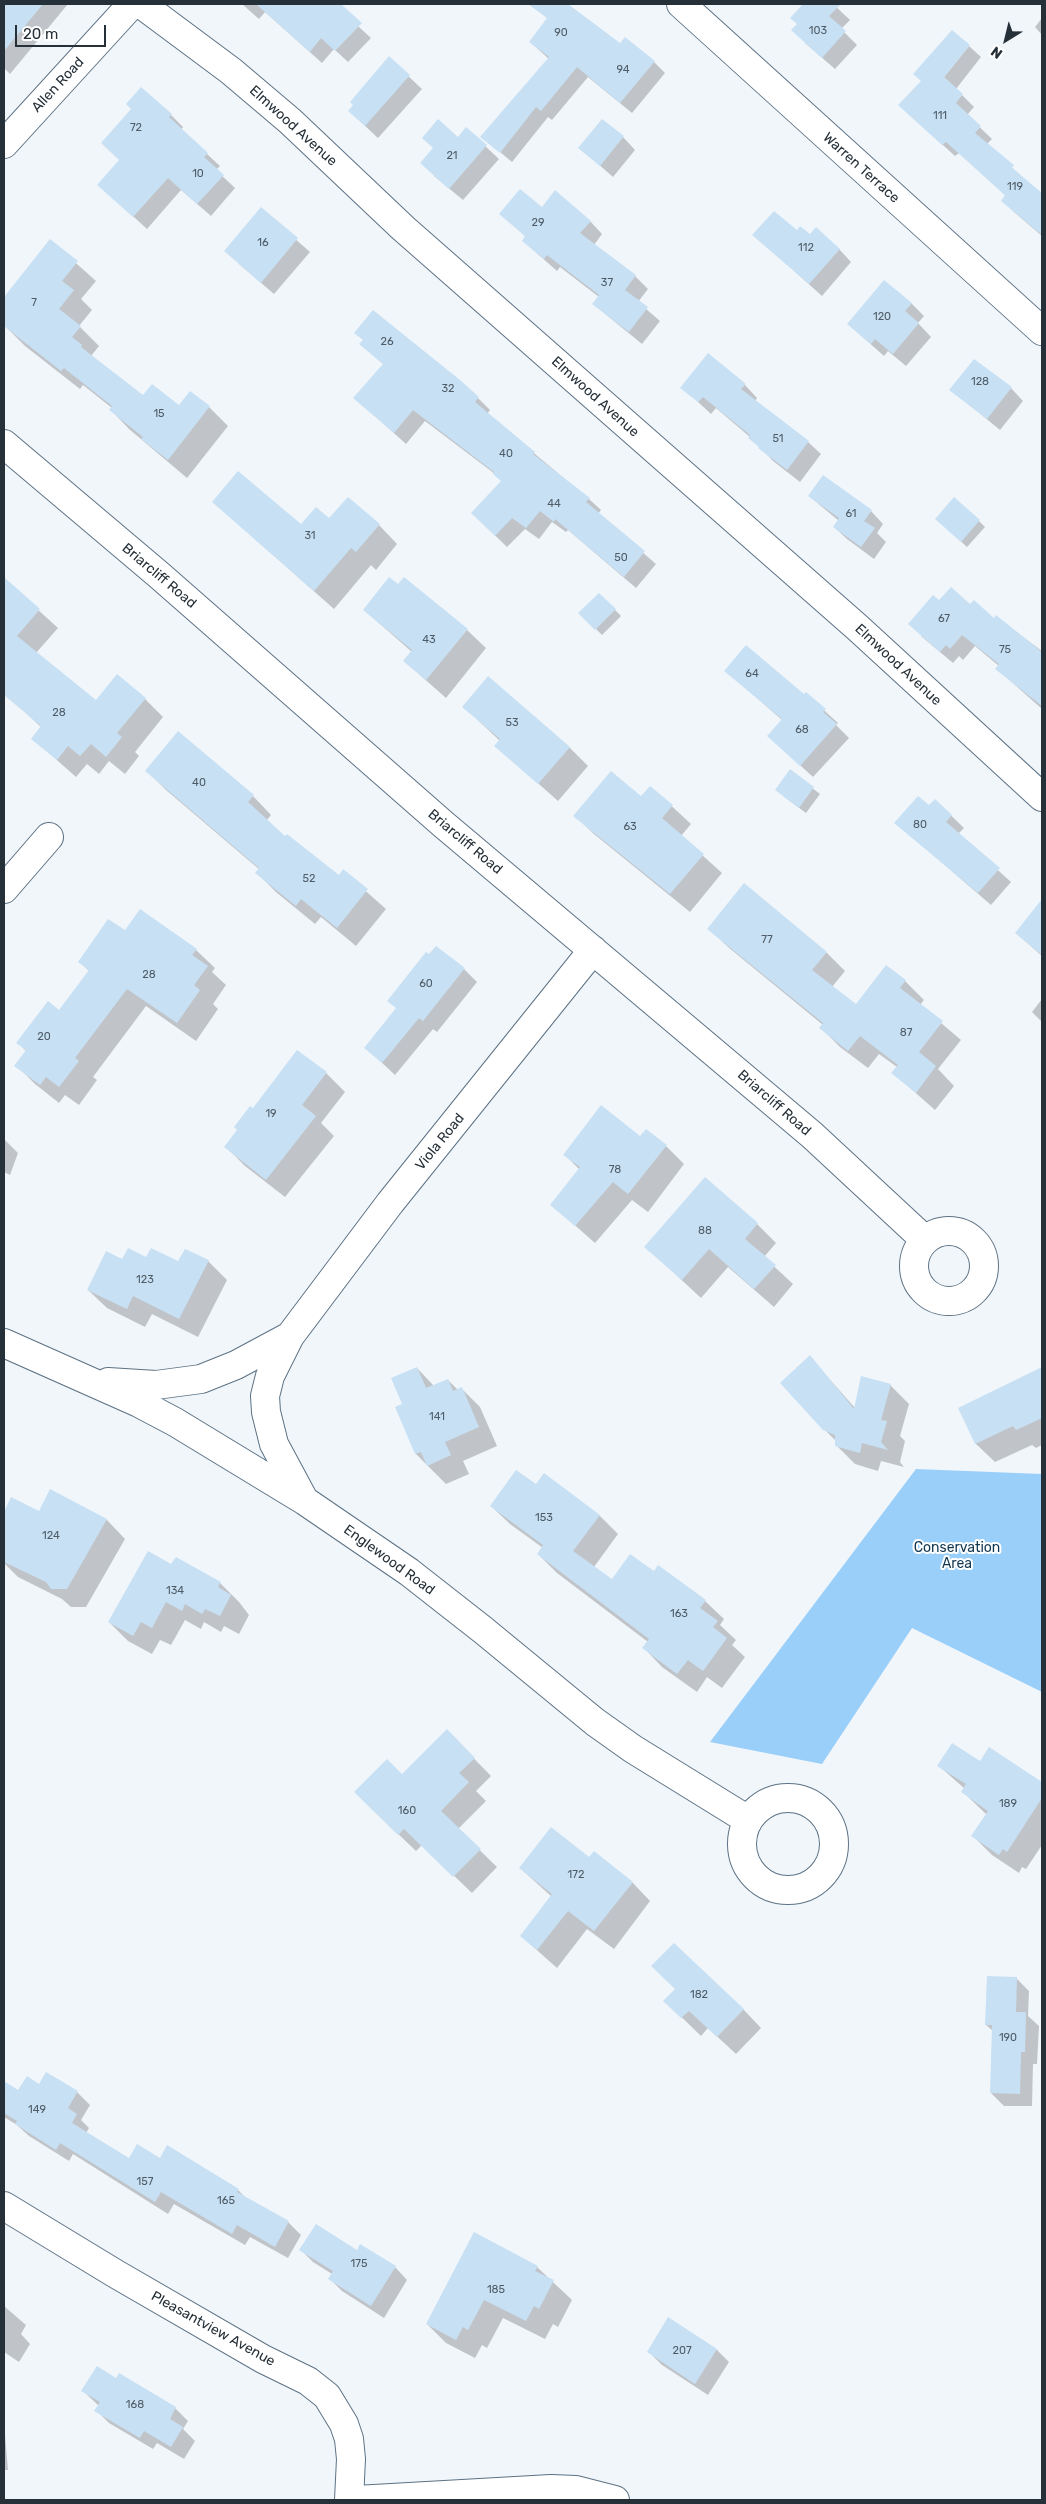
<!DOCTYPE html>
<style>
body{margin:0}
#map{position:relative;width:1046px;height:2504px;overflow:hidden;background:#f1f6fb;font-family:Rubik,sans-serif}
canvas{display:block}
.frame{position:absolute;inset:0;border:5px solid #263038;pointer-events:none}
.north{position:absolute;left:981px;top:15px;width:50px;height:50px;-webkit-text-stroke:4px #fff;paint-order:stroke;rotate:216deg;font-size:14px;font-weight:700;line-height:20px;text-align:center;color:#263038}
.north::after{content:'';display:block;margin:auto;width:18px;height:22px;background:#263038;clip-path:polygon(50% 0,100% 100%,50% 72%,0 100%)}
.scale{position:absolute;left:15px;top:25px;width:91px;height:22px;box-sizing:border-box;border:2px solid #263038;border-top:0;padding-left:6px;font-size:15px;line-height:18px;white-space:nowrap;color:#263038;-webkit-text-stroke:4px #fff;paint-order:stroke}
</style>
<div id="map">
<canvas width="1046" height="2504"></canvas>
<div class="frame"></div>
<div class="north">N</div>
<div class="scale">20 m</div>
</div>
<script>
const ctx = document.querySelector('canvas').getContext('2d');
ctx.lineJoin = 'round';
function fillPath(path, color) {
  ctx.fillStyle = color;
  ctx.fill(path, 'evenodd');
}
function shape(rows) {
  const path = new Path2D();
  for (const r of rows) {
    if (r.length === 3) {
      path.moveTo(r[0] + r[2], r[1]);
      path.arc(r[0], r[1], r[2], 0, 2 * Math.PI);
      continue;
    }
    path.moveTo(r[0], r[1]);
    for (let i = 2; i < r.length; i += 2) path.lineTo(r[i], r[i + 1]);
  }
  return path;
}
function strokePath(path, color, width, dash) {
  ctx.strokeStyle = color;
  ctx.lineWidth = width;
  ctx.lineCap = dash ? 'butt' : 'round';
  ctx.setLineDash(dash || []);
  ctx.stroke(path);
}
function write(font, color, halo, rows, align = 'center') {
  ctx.font = font + ' Rubik,sans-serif';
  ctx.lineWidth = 4;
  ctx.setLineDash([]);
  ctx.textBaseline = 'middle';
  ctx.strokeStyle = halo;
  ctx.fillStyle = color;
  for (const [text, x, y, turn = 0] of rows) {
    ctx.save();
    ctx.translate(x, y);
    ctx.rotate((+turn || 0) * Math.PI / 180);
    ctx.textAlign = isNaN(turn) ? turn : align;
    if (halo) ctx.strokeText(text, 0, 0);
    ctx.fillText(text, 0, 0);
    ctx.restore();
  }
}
fillPath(shape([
 [916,1469,1042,1474,1042,1692,912,1628,822,1764,710,1742]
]), '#9acffa');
fillPath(shape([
 [4,4,68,4,10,74,4,68],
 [242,4,334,4,371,38,348,62,334,49,322,63,265,12,259,19],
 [545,4,566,4,620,45,654,62,665,73,632,113,588,77,552,120,548,117,512,162,482,137,549,59,530,42,548,19,540,11],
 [805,4,833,4,850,20,841,29,857,45,835,69,805,43,798,24,792,18],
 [1042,18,1042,35,1035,27],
 [969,46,981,57,956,89,974,107,967,115,992,139,986,145,1042,194,1042,236,1014,212,1002,200,1006,196,959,153,955,156,912,117],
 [389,58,422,89,378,138,349,111],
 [133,109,171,115,183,127,181,130,220,166,216,170,235,188,211,216,181,190,147,229,112,197],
 [467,129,499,159,463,200,434,176],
 [623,137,635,150,613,177,580,148],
 [542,208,590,221,602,234,594,245,635,276,648,289,638,302,660,321,642,344,593,304,599,297,560,267,557,271,523,241,526,237,501,214],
 [261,209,310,252,274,294,239,264],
 [797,232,839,249,851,262,822,296,754,235],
 [50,240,96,281,81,299,92,310,79,326,99,346,91,356,143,396,180,407,209,407,228,426,187,478,129,429,111,410,112,408,83,385,80,389,25,346,6,327,8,324,4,319,4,299],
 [911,303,924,316,918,323,931,337,906,366,888,351,884,356,848,324],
 [361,344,478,398,490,410,487,414,589,499,601,510,598,514,656,564,636,588,568,530,566,532,552,522,539,539,525,529,507,547,472,513,502,482,495,474,425,421,406,444,355,398,384,365],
 [745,385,757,398,755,401,808,442,821,454,800,482,773,461,750,437,716,408,711,414,682,387],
 [1011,388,1023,401,1000,430,951,390],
 [809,496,871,511,883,524,877,533,886,542,874,559,847,539,834,527,839,521],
 [213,502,301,526,329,520,379,525,397,544,376,570,371,565,334,609],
 [979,521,985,527,967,547,943,525],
 [404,579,467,630,486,648,446,698,404,661,412,652,364,610,398,586],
 [13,587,58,628,36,653,96,702,145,699,163,717,135,752,139,756,125,774,109,761,99,774,87,764,76,777,32,738,41,727,12,700,17,693,4,681,4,598],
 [599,594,621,616,602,635,580,613],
 [939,602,970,606,994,620,996,617,1042,651,1042,709,997,669,999,666,975,646,963,660,959,656,953,663,921,636],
 [726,671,804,696,806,694,838,723,836,725,849,738,813,777,768,736,782,720],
 [464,707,569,747,588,766,558,801,496,746,500,741],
 [147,771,253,796,271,815,266,821,285,838,339,877,343,871,386,909,356,946,321,917,315,924,276,892,257,873,260,870,166,790],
 [790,771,820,794,806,813,783,796],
 [651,787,691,824,681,836,722,873,690,912,594,834,575,816,641,798],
 [935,800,964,828,958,834,1011,882,991,905,896,823,929,807],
 [1031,915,1042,924,1042,956,1016,933],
 [709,929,826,952,845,971,832,987,856,1006,886,967,905,981,924,1000,920,1005,961,1040,938,1069,954,1086,935,1110,893,1073,897,1067,879,1054,868,1068,840,1047,821,1028,823,1025,728,947],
 [125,932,196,950,215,968,212,972,226,985,213,1004,218,1009,196,1041,146,1006,93,1077,97,1080,79,1105,65,1095,59,1103,35,1084,16,1065,27,1052,18,1043,59,1011,89,971,80,962],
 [464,969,477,982,437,1032,433,1029,395,1075,366,1048],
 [1042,999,1042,1022,1032,1012],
 [326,1073,345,1092,321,1123,334,1136,285,1197,245,1166,226,1147,254,1110],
 [640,1137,666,1146,684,1164,648,1212,632,1200,595,1243,552,1205,580,1170,565,1155],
 [4,1139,18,1153,10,1175,4,1172],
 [757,1224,776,1243,764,1257,793,1284,774,1307,728,1267,701,1298,646,1247],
 [147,1258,179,1263,208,1261,227,1280,198,1337,152,1314,145,1327,107,1308,88,1290,123,1261],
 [810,1357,855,1408,890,1385,909,1404,900,1436,905,1441,900,1462,904,1467,881,1461,878,1471,855,1464,836,1445,836,1441,824,1429],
 [417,1368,434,1386,448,1380,458,1390,461,1388,480,1407,497,1446,463,1461,469,1474,446,1484,416,1454,403,1405],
 [1042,1369,1042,1445,1036,1448,1032,1445,995,1462,976,1444,960,1409],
 [537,1486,600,1516,618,1534,594,1567,613,1581,654,1573,705,1601,724,1619,720,1625,736,1640,732,1645,745,1657,722,1688,707,1677,697,1692,662,1667,644,1648,648,1642,557,1573,538,1554,543,1548,510,1524,491,1506],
 [50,1491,107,1520,125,1539,86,1607,71,1607,62,1599,18,1577,4,1563,4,1514,12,1499,39,1513],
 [172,1566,220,1583,239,1602,249,1615,239,1634,224,1626,221,1632,204,1622,201,1629,185,1620,171,1645,160,1640,152,1654,128,1641,109,1622],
 [447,1731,491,1776,476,1791,486,1801,458,1829,497,1867,472,1893,422,1845,416,1851,373,1810,402,1775],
 [990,1749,1042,1783,1042,1845,1026,1869,1022,1867,1019,1873,992,1855,973,1836,987,1815,963,1792,965,1789,939,1766,980,1763],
 [520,1868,632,1882,650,1901,614,1949,587,1929,557,1968,521,1936,552,1897],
 [1016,1978,1029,1991,1028,2016,1039,2026,1037,2064,1033,2064,1032,2106,1004,2106,991,2093,993,2031,986,2025],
 [665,2001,743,2009,761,2028,736,2054,708,2028,701,2036],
 [4,2083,19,2092,40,2086,77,2092,90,2105,81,2120,89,2128,86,2133,129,2160,160,2159,168,2147,238,2190,247,2199,288,2222,301,2235,288,2258,250,2237,245,2245,174,2204,168,2214,73,2154,69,2161,29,2136,17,2125,4,2117],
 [301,2250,358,2251,395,2267,407,2280,384,2318,342,2291,330,2279,332,2274,313,2262],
 [537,2267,572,2300,558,2327,553,2324,545,2339,503,2318,487,2348,482,2345,475,2358,446,2343,427,2324],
 [4,2306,26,2325,21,2334,30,2344,19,2362,4,2352],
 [669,2319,717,2350,729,2362,708,2395,662,2365,649,2352],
 [117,2380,175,2408,188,2421,183,2429,195,2441,184,2459,157,2443,153,2449,109,2423,96,2410,99,2406,83,2391],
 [4,2423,8,2470,4,2470]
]), '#0003');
fillPath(shape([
 [4,4,43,4,4,51],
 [256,4,341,4,362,23,335,51,321,38,310,52],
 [528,4,568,4,620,43,625,37,655,61,620,103,577,67,541,111,536,107,500,153,480,137,549,57,529,42,547,18],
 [803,4,841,4,829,16,846,31,822,58,791,30,797,24,790,18],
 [952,30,970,45,944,77,963,94,956,103,981,126,975,133,1014,165,1012,168,1042,193,1042,235,1001,201,1005,195,946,142,942,145,898,105,921,81,913,74],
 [389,56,410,75,365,126,348,111,353,105,350,102],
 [141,87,172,114,169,117,208,153,204,157,224,175,197,204,168,178,133,217,97,185,119,160,101,143,131,109,126,104],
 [438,119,458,137,466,127,487,145,449,189,420,163,433,148,422,138],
 [602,119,624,136,600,166,578,148],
 [520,189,542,207,555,190,591,221,580,233,636,275,625,290,648,307,629,332,592,304,599,295,547,255,544,259,522,241,525,236,499,214],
 [261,207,298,238,261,283,224,251],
 [774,211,797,230,800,226,810,234,816,227,840,249,809,284,752,235],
 [50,239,78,261,62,281,74,290,59,309,81,326,72,337,82,345,81,347,143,395,152,384,179,405,190,391,210,406,168,460,141,439,143,437,109,410,112,406,64,368,61,371,4,326,4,297],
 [884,280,912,303,905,311,919,323,893,354,875,339,871,344,847,324],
 [373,310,460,380,479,397,475,402,535,452,533,454,590,498,586,502,645,551,624,577,555,519,554,522,540,511,526,528,512,518,495,536,471,513,501,481,493,474,494,472,413,410,394,433,353,398,383,364,359,344,363,340,354,333],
 [708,353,746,384,741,389,809,441,787,470,758,448,759,447,748,438,750,435,703,397,698,402,680,388],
 [974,359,1012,387,987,419,949,390],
 [238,471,301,524,316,507,329,518,348,497,380,524,356,552,351,548,314,591,212,502],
 [823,475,872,510,864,521,875,528,861,547,833,527,839,518,808,496],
 [954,497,980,520,961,542,935,519],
 [4,577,40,609,17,636,96,700,117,674,146,698,117,733,122,737,106,757,91,744,80,756,68,746,57,760,31,739,41,726,4,695],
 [389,577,398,584,404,577,468,629,426,680,403,661,412,650,363,610],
 [951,587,970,604,974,600,994,618,996,615,1042,652,1042,706,995,669,999,664,962,635,950,649,946,645,940,652,908,624,933,595,939,600],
 [599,593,616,609,595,630,578,613],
 [746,645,804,694,806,692,826,709,823,712,837,724,800,766,767,736,782,719,724,671],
 [488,676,570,747,538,784,494,746,500,739,462,707],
 [178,731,254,795,248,802,285,836,287,834,339,875,343,869,368,889,337,928,301,899,296,906,255,873,259,868,145,771],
 [790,769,814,787,799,808,775,790],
 [611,771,641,796,650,786,673,805,662,818,704,854,670,894,573,816],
 [918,796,929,805,935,799,952,815,946,822,1000,868,978,893,894,823],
 [744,883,827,952,812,970,856,1004,886,965,906,980,900,988,943,1021,919,1052,936,1066,916,1093,891,1073,898,1065,860,1036,848,1051,819,1028,823,1023,707,929],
 [1042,899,1042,955,1015,933],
 [140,909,197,949,192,955,208,966,194,985,200,990,177,1023,127,989,75,1058,79,1061,59,1087,46,1077,40,1085,14,1066,26,1050,16,1043,48,1001,59,1010,89,970,78,962,108,919,125,930],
 [436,946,465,968,423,1021,419,1018,382,1063,364,1048,396,1008,387,1001,426,952,429,954],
 [297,1050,327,1072,302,1105,316,1116,266,1180,224,1147,237,1130,234,1127,250,1106,253,1108],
 [601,1105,640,1136,646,1129,667,1145,628,1194,613,1182,575,1226,550,1205,580,1167,563,1155],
 [705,1177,758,1223,745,1239,776,1265,754,1289,709,1249,682,1280,644,1247],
 [128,1248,146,1257,151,1248,178,1261,185,1249,209,1260,179,1319,133,1296,127,1309,87,1290,106,1251,122,1259],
 [810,1355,854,1409,861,1376,891,1384,881,1420,887,1421,881,1442,888,1450,862,1443,860,1453,835,1446,835,1435,823,1430,780,1383],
 [417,1367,426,1388,448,1379,453,1391,462,1387,479,1427,445,1442,451,1455,427,1466,421,1452,415,1454,395,1407,402,1404,391,1378],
 [1042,1367,1042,1418,1016,1430,1013,1426,975,1444,958,1408],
 [516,1470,536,1484,544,1473,600,1515,573,1551,612,1579,630,1554,654,1571,658,1565,706,1600,700,1608,718,1621,713,1627,727,1638,703,1671,688,1660,677,1674,642,1648,649,1639,537,1554,543,1545,490,1506],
 [50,1489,107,1519,67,1589,51,1589,46,1582,4,1562,4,1512,11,1497,39,1511],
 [148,1551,171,1564,176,1557,221,1582,218,1587,231,1595,220,1616,205,1609,202,1614,185,1604,182,1611,166,1602,152,1628,141,1622,133,1636,108,1622],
 [447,1729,475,1758,459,1773,469,1782,441,1811,481,1849,453,1877,404,1829,398,1835,354,1792,387,1759,402,1774],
 [952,1743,980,1761,989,1747,1042,1782,1042,1798,1007,1852,1003,1849,999,1855,971,1836,988,1811,961,1792,966,1784,937,1766],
 [551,1827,589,1857,594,1851,633,1882,594,1931,568,1911,537,1950,520,1936,552,1894,519,1868],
 [674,1943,744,2009,717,2037,689,2011,681,2018,663,2001,675,1989,651,1966],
 [987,1976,1017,1977,1016,2012,1026,2012,1025,2052,1021,2052,1020,2094,990,2093,992,2025,985,2025],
 [46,2072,78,2091,68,2108,77,2114,72,2123,129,2158,137,2144,160,2158,167,2145,239,2189,237,2192,289,2221,275,2247,237,2225,232,2234,161,2192,155,2202,60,2143,56,2150,15,2124,17,2121,4,2113,4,2081,18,2090,27,2076,39,2084],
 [316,2224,357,2250,360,2244,396,2266,371,2306,328,2279,333,2271,299,2250],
 [474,2232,538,2266,535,2271,554,2280,539,2309,534,2306,526,2321,484,2300,468,2330,463,2327,456,2340,426,2324],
 [668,2317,717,2349,695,2384,647,2352],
 [97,2366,116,2378,119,2373,176,2407,170,2419,183,2427,171,2447,144,2431,140,2438,94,2411,100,2402,81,2391]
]), '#c7e0f4');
const minor = shape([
 [141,4,231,71,290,121,403,228,858,628,1042,797],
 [681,4,1042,331],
 [4,144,132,4],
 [4,444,159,575,443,824,812,1135,925,1240],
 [4,889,49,837],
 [949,1266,35],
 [4,1343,139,1403,175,1422,305,1501,409,1572,483,1630,595,1722,633,1749,748,1820],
 [108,1382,156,1385,201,1379,236,1365,290,1336],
 [303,1498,274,1444,266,1412,265,1396,270,1376,290,1336,390,1203,593,950],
 [788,1844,46],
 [4,2206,116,2274,263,2359,308,2381,327,2396,344,2424,349,2439,351,2459,349,2500],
 [356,2500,551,2489,576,2490,615,2500]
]);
strokePath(minor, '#5c7284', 30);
strokePath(minor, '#fff', 28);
write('11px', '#4e5c67', null, [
 ["103",818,31],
 ["90",561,33],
 ["94",623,70],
 ["111",940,116],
 ["72",136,128],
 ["21",452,156],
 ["10",198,174],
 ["119",1015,187],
 ["29",538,223],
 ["16",263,243],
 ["112",806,248],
 ["37",607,283],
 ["7",34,303],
 ["120",882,317],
 ["26",387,342],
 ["128",980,382],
 ["32",448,389],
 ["15",159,414],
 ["51",778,439],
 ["40",506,454],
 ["44",554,504],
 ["61",851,514],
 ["31",310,536],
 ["50",621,558],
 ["67",944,619],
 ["43",429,640],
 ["75",1005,650],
 ["64",752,674],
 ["28",59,713],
 ["53",512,723],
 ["68",802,730],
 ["40",199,783],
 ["80",920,825],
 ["63",630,827],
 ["52",309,879],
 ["77",767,940],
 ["28",149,975],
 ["60",426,984],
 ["87",906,1033],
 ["20",44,1037],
 ["19",271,1114],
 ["78",615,1170],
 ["88",705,1231],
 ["123",145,1280],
 ["141",437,1417],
 ["153",544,1518],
 ["124",51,1536],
 ["134",175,1591],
 ["163",679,1614],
 ["189",1008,1804],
 ["160",407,1811],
 ["172",576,1875],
 ["182",699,1995],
 ["190",1008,2038],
 ["149",37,2110],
 ["157",145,2182],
 ["165",226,2201],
 ["175",359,2264],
 ["185",496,2290],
 ["207",682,2351],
 ["168",135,2405]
]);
write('14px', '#263038', '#fff', [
 ["Allen Road",58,85,-47],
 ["Elmwood Avenue",293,126,42],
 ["Warren Terrace",861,168,42],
 ["Elmwood Avenue",595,397,42],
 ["Briarcliff Road",159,576,40],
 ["Elmwood Avenue",898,665,43],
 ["Briarcliff Road",465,842,40],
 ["Briarcliff Road",774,1103,41],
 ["Viola Road",440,1142,-51],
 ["Englewood Road",389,1560,36],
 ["Pleasantview Avenue",213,2329,29]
]);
write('14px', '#133852', '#fff', [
 ["Conservation",957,1548],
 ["Area",957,1564]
]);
</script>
